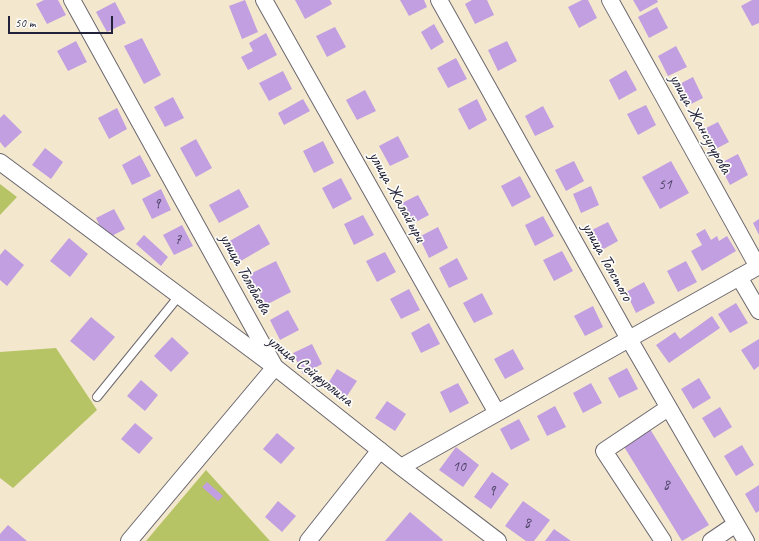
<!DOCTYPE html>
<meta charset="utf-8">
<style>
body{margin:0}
#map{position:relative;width:759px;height:541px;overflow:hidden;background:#f3e7ce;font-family:Caveat,sans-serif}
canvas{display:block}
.scale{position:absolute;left:8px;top:16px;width:105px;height:18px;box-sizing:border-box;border:2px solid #22223b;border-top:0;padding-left:5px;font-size:12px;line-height:14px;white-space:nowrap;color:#22223b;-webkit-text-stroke:3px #fdfcf7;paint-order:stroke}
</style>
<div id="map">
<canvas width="759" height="541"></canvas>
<div class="scale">50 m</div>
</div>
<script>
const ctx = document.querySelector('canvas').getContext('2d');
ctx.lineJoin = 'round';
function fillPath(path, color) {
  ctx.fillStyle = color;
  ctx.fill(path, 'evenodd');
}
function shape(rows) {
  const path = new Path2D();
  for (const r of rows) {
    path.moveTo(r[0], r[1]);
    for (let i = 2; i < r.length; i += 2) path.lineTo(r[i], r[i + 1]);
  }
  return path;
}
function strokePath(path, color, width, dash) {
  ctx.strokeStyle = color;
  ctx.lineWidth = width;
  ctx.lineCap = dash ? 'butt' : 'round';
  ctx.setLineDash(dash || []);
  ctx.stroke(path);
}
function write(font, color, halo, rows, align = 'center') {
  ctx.font = font + ' Caveat,sans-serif';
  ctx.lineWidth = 3.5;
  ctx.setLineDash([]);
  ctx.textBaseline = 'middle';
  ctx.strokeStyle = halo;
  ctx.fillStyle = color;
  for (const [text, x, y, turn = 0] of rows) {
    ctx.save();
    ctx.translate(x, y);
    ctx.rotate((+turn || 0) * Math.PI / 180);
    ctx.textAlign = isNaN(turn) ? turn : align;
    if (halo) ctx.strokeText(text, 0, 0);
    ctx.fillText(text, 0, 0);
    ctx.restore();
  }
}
fillPath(shape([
 [0,184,17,197,0,215],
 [56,348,97,410,13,488,0,478,0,352],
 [206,470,270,541,146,541]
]), '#b7c465');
fillPath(shape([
 [44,0,58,0,66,15,47,24,36,4],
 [245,0,258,32,242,39,229,6],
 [295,0,330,0,332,4,305,19],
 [400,0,424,0,427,7,409,16],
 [472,0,487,0,494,15,475,24,465,4],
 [582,0,588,0,597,18,579,28,568,7],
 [633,0,657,0,658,2,640,12],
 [752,0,759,0,759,23,752,26,741,6],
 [115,2,126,23,107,32,96,12],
 [657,7,668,28,649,38,638,17],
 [434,24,444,42,431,50,421,32],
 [335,27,346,47,327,57,316,36],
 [266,33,277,55,248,70,241,57,253,51,249,43],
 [142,38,161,75,144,84,124,46],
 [76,41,87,62,68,71,57,51],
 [507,41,517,61,498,71,488,50],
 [676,46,687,67,668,76,658,56],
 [456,58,467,79,448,88,437,68],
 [626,70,637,90,619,100,609,80],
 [283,71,292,89,269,101,259,83],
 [693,77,703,98,685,107,674,87],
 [365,90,376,111,357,120,346,100],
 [173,97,184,118,165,127,154,107],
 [303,99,310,111,284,125,278,113],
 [477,99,487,120,469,130,458,109],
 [646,105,656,125,638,135,627,114],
 [543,106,554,127,535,136,525,116],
 [117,108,127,129,109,139,98,118],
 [4,114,22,132,5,148,0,142,0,118],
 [718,122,729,142,710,152,700,131],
 [398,136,409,157,390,166,379,146],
 [196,139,212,168,196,177,180,148],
 [323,141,334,163,314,173,303,151],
 [45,148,63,162,51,179,32,165],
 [738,154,748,175,730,185,719,164],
 [140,155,151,176,132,185,122,165],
 [574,161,584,181,566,191,555,170],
 [671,161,689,193,660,209,642,177],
 [520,176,531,197,512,207,501,186],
 [341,178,352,199,333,209,322,188],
 [591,186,599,205,581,213,573,194],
 [161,189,171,210,152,219,142,199],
 [239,189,249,207,219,223,209,205],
 [418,195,429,215,410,225,400,204],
 [114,209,125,229,106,239,96,218],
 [363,215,374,235,354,245,344,224],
 [543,216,554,236,535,246,525,225],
 [759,219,759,235,753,223],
 [608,222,618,241,600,251,590,231],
 [259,224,270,244,239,262,228,242],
 [182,225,193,246,174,255,163,235],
 [438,227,448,248,429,258,419,237],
 [705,229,711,240,717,236,719,241,727,236,736,251,702,271,691,251,702,245,696,234],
 [144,235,168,257,161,266,136,244],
 [69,238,88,254,70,277,50,261],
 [5,249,24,265,7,286,0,280,0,255],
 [562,251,573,271,554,281,543,260],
 [385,252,396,272,377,282,366,261],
 [457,258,468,279,449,288,439,268],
 [276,261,291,292,264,306,248,275],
 [686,261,697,282,678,292,667,271],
 [644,282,655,303,636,313,626,292],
 [409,289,420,310,401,319,390,299],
 [482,293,493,314,474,323,463,303],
 [736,303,748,323,730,333,718,314],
 [593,306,603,327,585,336,574,316],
 [288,310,299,330,280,340,270,320],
 [712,316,720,328,669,363,656,345,675,332,680,339],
 [91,317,115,337,94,361,70,341],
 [429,323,440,344,421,353,411,333],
 [172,337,189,353,171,372,154,356],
 [759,339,759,366,754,370,741,350],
 [312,344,322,364,303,374,293,353],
 [513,349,524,369,505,379,494,359],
 [627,368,638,389,619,398,608,378],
 [337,369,357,381,345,399,326,387],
 [699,378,711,398,693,409,681,389],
 [141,380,158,395,145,411,127,396],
 [458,383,469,403,450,413,440,392],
 [591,383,602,403,583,413,573,393],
 [387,401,406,414,395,431,375,418],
 [555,406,566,427,547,436,537,416],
 [720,407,732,427,714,438,702,418],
 [519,419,530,440,511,450,500,429],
 [135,423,153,438,139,454,121,439],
 [650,429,709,525,682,541,623,445],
 [277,433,295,448,281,464,263,449],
 [742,445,754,465,736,476,724,456],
 [456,447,479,465,463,487,439,470],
 [492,472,509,484,491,509,474,497],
 [207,482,223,496,218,501,202,487],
 [759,485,759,511,756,513,745,494],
 [278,501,296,516,282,532,265,517],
 [523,501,550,520,534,541,526,541,505,526],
 [410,512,443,540,442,541,385,541],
 [8,525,27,541,0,541,0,534],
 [554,529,571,541,545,541]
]), '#c29fe0');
const service = shape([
 [97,397,179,296]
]);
const minor = shape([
 [72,0,275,367,129,541],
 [264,0,497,413],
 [439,0,629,339,746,541],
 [610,0,758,267],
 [0,162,275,367,401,467,498,541],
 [739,277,759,311],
 [401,467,759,266],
 [308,541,380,450],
 [663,541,604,451,668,408],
 [711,541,736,524]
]);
strokePath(service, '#6b676e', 10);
strokePath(minor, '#6b676e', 18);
strokePath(service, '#fff', 8);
strokePath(minor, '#fff', 16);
write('15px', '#4a4164', null, [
 ["51",665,185],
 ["9",157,204],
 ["7",178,240],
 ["10",459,467],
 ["8",666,485],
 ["9",492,491],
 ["8",527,523]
]);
write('17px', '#22223b', '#fdfcf7', [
 ["улица Жансугурова",700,124,61],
 ["улица Жалайыри",397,197,61],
 ["улица Толстого",607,262,61],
 ["улица Толебаева",245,274,61],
 ["улица Сейфуллина",310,371,38]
]);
</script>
